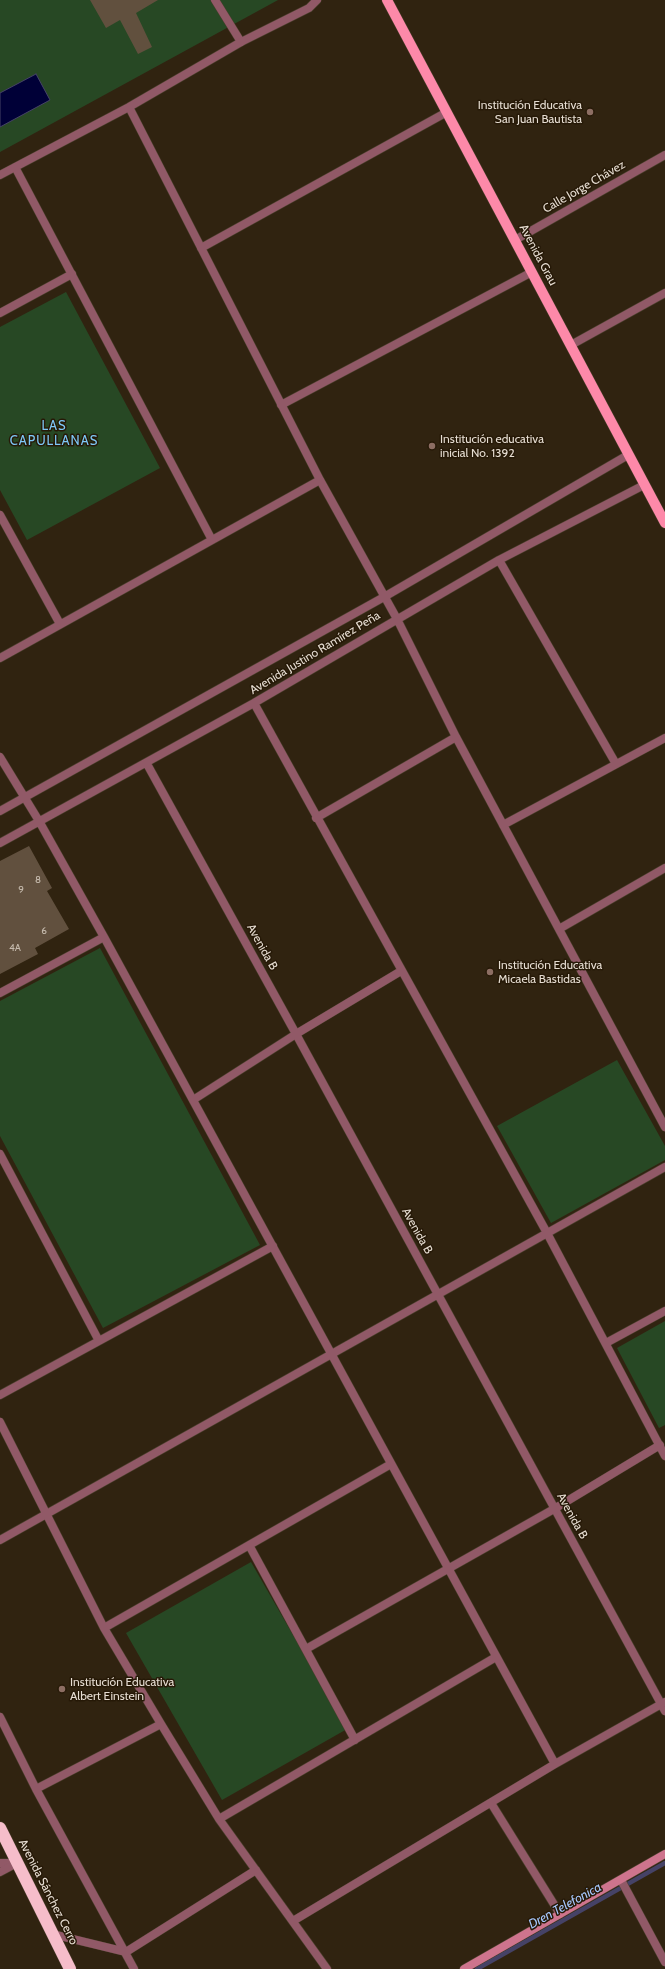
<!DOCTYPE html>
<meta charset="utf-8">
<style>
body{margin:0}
canvas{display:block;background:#302310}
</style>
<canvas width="665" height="1969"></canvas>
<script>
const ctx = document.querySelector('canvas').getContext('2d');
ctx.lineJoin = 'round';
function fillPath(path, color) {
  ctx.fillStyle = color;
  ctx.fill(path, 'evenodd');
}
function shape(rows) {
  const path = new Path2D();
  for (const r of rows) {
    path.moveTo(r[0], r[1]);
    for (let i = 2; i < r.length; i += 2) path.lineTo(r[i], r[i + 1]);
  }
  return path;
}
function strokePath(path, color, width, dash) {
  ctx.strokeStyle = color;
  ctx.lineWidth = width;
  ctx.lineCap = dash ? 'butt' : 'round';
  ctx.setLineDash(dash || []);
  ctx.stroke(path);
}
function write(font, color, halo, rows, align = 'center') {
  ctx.font = font + ' Cabin,sans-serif';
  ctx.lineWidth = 3;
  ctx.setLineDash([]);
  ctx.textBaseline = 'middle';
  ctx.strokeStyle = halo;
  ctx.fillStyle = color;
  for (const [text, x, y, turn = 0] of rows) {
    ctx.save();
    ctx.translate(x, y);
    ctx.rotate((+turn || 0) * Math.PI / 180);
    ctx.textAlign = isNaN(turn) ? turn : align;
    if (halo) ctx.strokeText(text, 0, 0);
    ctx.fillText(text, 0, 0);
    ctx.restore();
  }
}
fillPath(shape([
 [0,0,278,0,0,152],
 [66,292,160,468,27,540,0,490,0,327],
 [100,948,260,1245,103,1328,0,1136,0,1001],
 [617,1060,665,1146,665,1160,551,1223,497,1126],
 [665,1321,665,1425,659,1428,617,1348],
 [251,1562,347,1729,222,1800,126,1633]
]), '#274824');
const water = shape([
 [36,74,50,100,0,127,0,93,36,74]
]);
fillPath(water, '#000037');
strokePath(water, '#454266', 1);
strokePath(shape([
 [477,1969,665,1863]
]), '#454266', 4.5);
fillPath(shape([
 [90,0,158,0,136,13,152,47,138,54,120,20,106,28],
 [29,846,52,888,47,891,69,929,35,948,38,954,0,974,0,861]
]), '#61503e');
const lane = shape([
 [215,0,241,42],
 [0,1863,17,1863]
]);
const street = shape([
 [129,107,320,480,397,619,456,737,665,1127],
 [15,167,212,540],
 [0,175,129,107,241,42,309,8,317,0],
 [515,240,665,155],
 [201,248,447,112],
 [0,313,72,274],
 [571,345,665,293],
 [281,405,532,272],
 [0,515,60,624],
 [499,560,616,764],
 [0,658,320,480],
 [254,703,547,1233,665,1456],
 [0,757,39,821,104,937,555,1764],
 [147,764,296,1034,665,1711],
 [0,811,384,597,628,455],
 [316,818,456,737],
 [503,825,665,738],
 [0,843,254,703,499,560,644,485],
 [559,929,665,868],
 [0,993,104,937],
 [193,1100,296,1034,401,971],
 [0,1154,99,1341],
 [606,1343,665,1311],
 [0,1395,273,1246],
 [0,1422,104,1628,161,1724,219,1819,327,1969],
 [0,1540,665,1167],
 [249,1545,355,1740],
 [104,1628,391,1464],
 [306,1649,554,1509,660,1445],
 [0,1717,36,1789,134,1969],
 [36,1789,161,1724],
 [491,1803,560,1914],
 [219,1819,496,1657],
 [0,1872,17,1863],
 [621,1880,665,1962],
 [293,1921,555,1764,665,1702],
 [52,1934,126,1952,256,1870]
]);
const secondary = shape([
 [464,1969,665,1854]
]);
const primary = shape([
 [387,0,665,523]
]);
const highway = shape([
 [0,1828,70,1969]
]);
strokePath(lane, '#4d412f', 9);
strokePath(street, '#4d412f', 9);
strokePath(secondary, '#4d412f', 9);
strokePath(primary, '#4d412f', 11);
strokePath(highway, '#4d412f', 13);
strokePath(lane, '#915967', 8);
strokePath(street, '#915967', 8);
strokePath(secondary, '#ce748d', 8);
strokePath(primary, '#fd89a9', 10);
strokePath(highway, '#f6bdca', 12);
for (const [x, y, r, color] of [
 [590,112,4,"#8d6e63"],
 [432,446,4,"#8d6e63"],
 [490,972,4,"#8d6e63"],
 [62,1689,4,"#8d6e63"]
]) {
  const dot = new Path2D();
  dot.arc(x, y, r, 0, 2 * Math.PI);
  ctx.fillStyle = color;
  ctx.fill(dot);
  strokePath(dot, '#261907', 1.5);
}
write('10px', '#c5baad', null, [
 ["8",38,880],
 ["9",21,890],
 ["6",44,931],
 ["4A",15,948]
]);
write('12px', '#e6ddd2', '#261907', [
 ["Institución Educativa",582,105,"right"],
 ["San Juan Bautista",582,119,"right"],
 ["Institución educativa",440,439],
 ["inicial No. 1392",440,453],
 ["Institución Educativa",498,965],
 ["Micaela Bastidas",498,979],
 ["Institución Educativa",70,1682],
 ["Albert Einstein",70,1696]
], 'left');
write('12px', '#e6ddd2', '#261907', [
 ["Calle Jorge Chávez",584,187,-30],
 ["Avenida Grau",538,255,62],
 ["Avenida Justino Ramírez Peña",315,653,-31],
 ["Avenida B",262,947,61],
 ["Avenida B",417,1231,61],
 ["Avenida B",572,1516,61],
 ["Avenida Sánchez Cerro",48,1892,63]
]);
ctx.letterSpacing = '1px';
write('13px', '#7ec8f7', '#261907', [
 ["LAS",54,426],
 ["CAPULLANAS",54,441]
]);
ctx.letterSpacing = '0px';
write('italic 13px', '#a7c9ff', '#261907', [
 ["Dren Telefonica",565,1906,-29]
]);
</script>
